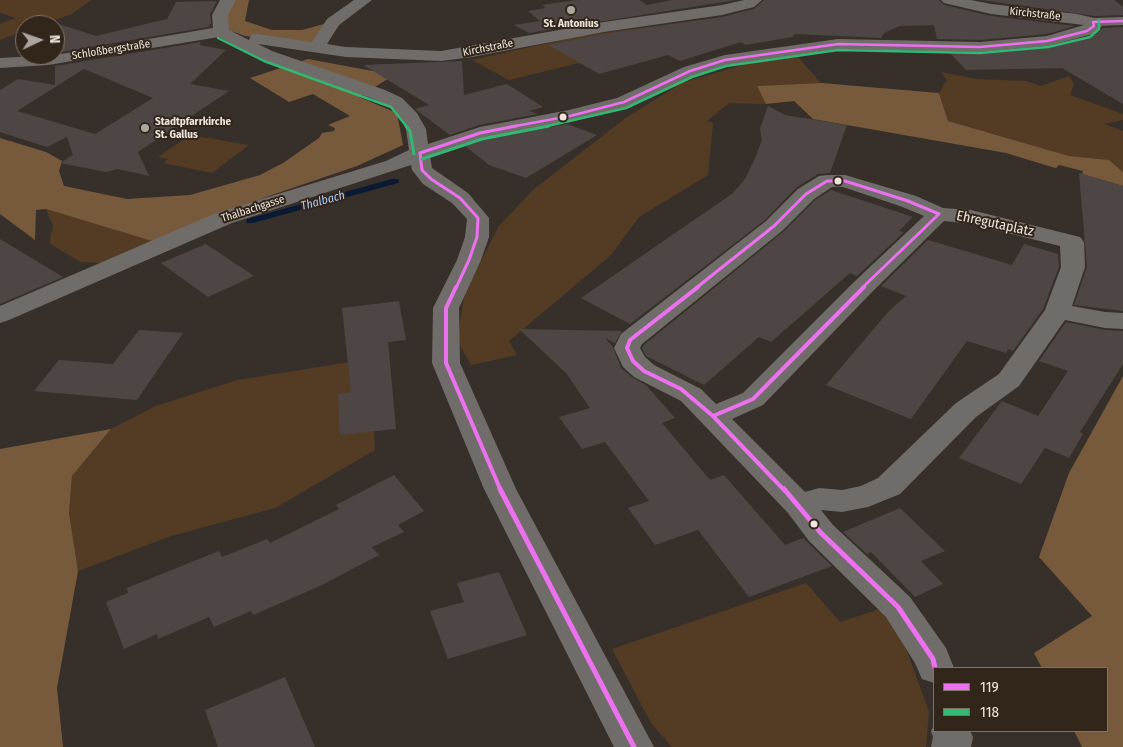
<!DOCTYPE html>
<meta charset="utf-8">
<style>
body{margin:0}
#map{position:relative;width:1123px;height:747px;overflow:hidden;background:#37302a;font-family:"Fira Sans Condensed",sans-serif}
canvas{display:block}
.legend{position:absolute;left:933px;top:667px;width:175px;height:65px;box-sizing:border-box;background:#32261a;border:1px solid #7d7268;margin:0;padding:6px 9px;list-style:none;font-size:15px;color:#ede5dd}
.legend li{display:flex;align-items:center;gap:10px;height:25px}
.legend b{width:25px;border:1px solid #7d7268}
.north{position:absolute;left:15px;top:15px;width:50px;height:50px;box-sizing:border-box;background:#32261a;border:1px solid #7d7268;border-radius:50%;rotate:87deg;font-size:14px;font-weight:700;line-height:20px;text-align:center;color:#ede5dd}
.north::after{content:'';display:block;margin:auto;width:18px;height:22px;background:#ada69e;clip-path:polygon(50% 0,100% 100%,50% 72%,0 100%)}
</style>
<div id="map">
<canvas width="1123" height="747"></canvas>
<ul class="legend">
<li><b style="height:6px;background:#ec71ee"></b>119</li>
<li><b style="height:6px;background:#34b773"></b>118</li>
</ul>
<div class="north">N</div>
</div>
<script>
const ctx = document.querySelector('canvas').getContext('2d');
ctx.lineJoin = 'round';
function fillPath(path, color) {
  ctx.fillStyle = color;
  ctx.fill(path, 'evenodd');
}
function shape(rows) {
  const path = new Path2D();
  for (const r of rows) {
    path.moveTo(r[0], r[1]);
    for (let i = 2; i < r.length; i += 2) path.lineTo(r[i], r[i + 1]);
  }
  return path;
}
function strokePath(path, color, width, dash) {
  ctx.strokeStyle = color;
  ctx.lineWidth = width;
  ctx.lineCap = dash ? 'butt' : 'round';
  ctx.setLineDash(dash || []);
  ctx.stroke(path);
}
function write(font, color, halo, rows, align = 'center') {
  ctx.font = font + ' "Fira Sans Condensed",sans-serif';
  ctx.lineWidth = 4;
  ctx.setLineDash([]);
  ctx.textBaseline = 'middle';
  ctx.strokeStyle = halo;
  ctx.fillStyle = color;
  for (const [text, x, y, turn = 0] of rows) {
    ctx.save();
    ctx.translate(x, y);
    ctx.rotate((+turn || 0) * Math.PI / 180);
    ctx.textAlign = isNaN(turn) ? turn : align;
    if (halo) ctx.strokeText(text, 0, 0);
    ctx.fillText(text, 0, 0);
    ctx.restore();
  }
}
fillPath(shape([
 [0,0,91,0,72,14,40,25,25,25,25,30,0,40,0,24,16,18,0,13],
 [699,20,709,27,628,51,509,80,472,60,580,36],
 [798,57,821,83,757,86,766,104,729,103,707,121,713,123,708,175,639,217,611,255,509,341,517,355,471,365,457,340,465,292,499,226,533,190,627,117,682,83,753,62],
 [941,72,976,79,1026,81,1041,86,1069,76,1074,84,1070,95,1123,114,1123,120,1104,124,1123,131,1123,172,1109,160,1069,156,948,121,939,93,947,80],
 [190,135,249,145,212,173,163,163,168,159,158,157],
 [46,209,152,241,101,263,80,262,49,243,53,226],
 [370,359,375,450,275,508,171,536,78,571,69,513,72,476,111,429,156,406,237,380],
 [806,583,840,622,880,609,903,640,929,712,926,747,672,747,651,723,612,649]
]), '#543c24');
fillPath(shape([
 [232,0,249,0,245,21,272,30,302,30,324,24,319,40,309,45,245,36,228,30,224,14],
 [308,59,394,75,359,97,397,113,403,145,357,166,269,196,152,241,46,209,36,210,35,240,0,214,0,138,46,152,62,161,59,171,64,186,127,199,190,195,260,175,283,163,319,138,322,133,334,131,335,128,328,125,350,116,313,94,289,102,250,78],
 [821,83,939,93,948,121,1069,156,1109,160,1123,172,1123,186,1082,174,1083,171,1059,165,1056,168,1052,167,1006,153,813,119,794,101,766,104,757,86],
 [1123,376,1123,747,1082,747,1074,731,1107,731,1107,668,1042,668,1034,653,1092,616,1039,557,1069,473],
 [111,429,72,476,69,513,78,571,57,688,63,747,0,747,0,449]
]), '#775a3c');
fillPath(shape([
 [392,179,398,179,399,181,398,183,253,223,247,223,246,221,247,219,392,179]
]), '#0a1a35');
fillPath(shape([
 [576,0,639,0,647,5,672,0,736,0,529,33,514,25,540,21,528,11,546,8,542,5],
 [764,0,939,0,944,5,991,16,1075,26,1047,34,980,40,937,39,934,25,900,26,884,33,881,38,795,34,792,37,746,45,741,42,680,61,668,55,599,74,548,45,604,34,722,17,754,9],
 [981,0,1114,0,1123,7,1123,15,1095,16],
 [217,1,210,14,211,23,208,27,55,53,55,23,96,36,167,19,176,2],
 [1123,27,1123,104,1062,68,966,70,950,53,980,54,1047,48,1093,36,1103,28],
 [201,42,199,45,226,50,190,84,229,91,138,152,149,176,118,169,106,172,60,163,73,155,67,137,47,147,0,132,0,90,18,79,55,85,55,66],
 [84,69,153,98,95,134,17,111],
 [462,61,464,95,507,84,543,107,529,111,538,114,479,125,450,135,415,109,429,105,363,65],
 [768,106,785,115,847,125,830,173,818,174,797,187,765,220,630,324,581,298,733,193,745,179,756,156,762,140,760,129],
 [567,124,597,135,526,178,489,165,465,146,484,140],
 [1079,173,1123,186,1123,311,1074,305,1087,267],
 [831,190,913,217,899,231,904,232,857,276,850,273,771,342,759,337,704,385,646,356,642,348,644,345,783,232,815,200],
 [0,239,63,277,0,304],
 [928,240,1012,265,1024,244,1058,254,1059,267,1043,309,1013,351,1008,349,1006,353,967,341,911,419,826,385,889,311,906,296,881,286],
 [206,244,254,276,208,297,161,263],
 [399,301,406,340,388,342,396,429,340,435,338,394,351,392,342,308],
 [1066,322,1105,330,1123,331,1123,364,1080,432,1083,434,1069,458,1045,448,1021,484,959,458,1002,401,1038,416,1068,371,1039,361],
 [519,329,622,331,615,343,605,338,613,347,621,368,633,378,646,385,675,418,662,423,710,480,724,475,785,545,803,538,832,566,749,597,698,530,655,545,628,508,649,501,605,442,582,449,559,417,590,408,566,373],
 [139,330,183,333,137,400,34,391,59,360,113,364],
 [394,475,424,511,398,525,404,532,372,547,379,555,320,586,253,615,251,611,214,627,209,617,158,639,157,634,124,649,106,602,128,593,127,588,219,551,222,557,267,539,270,543,339,509,336,505],
 [900,508,945,551,921,561,943,584,915,597,871,552,867,554,843,532],
 [499,572,527,635,448,659,430,611,464,602,457,583],
 [285,677,315,747,218,747,205,710]
]), '#4d4644');
fillPath(shape([
 [1123,17,1123,25,1093,26,1086,22,1093,18,1123,17]
]), '#706c6a');
fillPath(shape([
 [220,0,236,0,228,15,229,30,249,40,251,35,257,34,312,42,327,19,354,0,372,0,339,25,327,44,346,47,441,51,604,22,722,5,744,0,762,0,754,7,722,15,604,32,472,57,441,61,346,57,258,44,272,51,385,90,402,98,417,113,426,129,428,144,480,127,569,110,617,98,684,67,725,55,838,39,980,42,1047,36,1084,25,991,14,944,3,941,0,971,0,991,4,1077,14,1099,19,1102,26,1093,34,1047,46,980,52,838,49,727,65,696,75,631,106,570,122,484,138,430,156,432,168,468,193,489,218,489,237,481,260,459,308,460,363,516,489,654,747,614,747,484,489,432,363,433,308,457,260,465,237,467,219,452,203,423,184,412,170,411,165,232,223,9,320,0,323,0,306,216,213,386,161,409,150,406,129,399,116,388,106,371,98,260,59,219,37,48,65,0,68,0,58,55,55,213,28,212,15,220,0],
 [827,175,845,175,916,196,943,208,971,210,1080,237,1084,242,1085,267,1072,306,1105,312,1123,313,1123,329,1105,328,1065,320,1019,386,976,417,900,494,868,507,842,512,821,510,833,525,910,597,946,648,954,668,934,668,934,683,922,679,915,663,886,617,809,541,788,513,681,401,634,377,623,367,614,348,621,334,766,221,798,189,819,176,827,175],
 [832,187,843,187,900,206,924,216,854,282,743,393,716,404,701,389,654,365,645,357,640,348,642,344,782,231,814,199,832,187],
 [944,221,971,224,1060,246,1061,267,1045,310,999,374,956,403,878,478,861,486,842,490,819,488,805,492,732,419,763,405,872,292,944,221],
 [934,725,934,731,970,731,973,737,971,747,931,747,933,737,931,731,934,725]
]), '#706c6a');
strokePath(shape([
 [510,127,570,116,624,102,690,71,725,60,838,44,980,47,1047,41,1087,31,1094,26,1093,22,1123,21]
]), '#ec71ee', 2.5);
strokePath(shape([
 [456,288,469,260,477,237,478,218,460,198,431,179,422,170,420,153,480,133,516,126],
 [696,288,774,226,806,194,827,181,845,181,908,201,939,214,862,288]
]), '#ec71ee', 3);
strokePath(shape([
 [456,287,446,308,446,363,501,491],
 [698,287,630,340,627,348,633,361,644,371,681,389,713,416,753,399,864,287],
 [713,416,785,491]
]), '#ec71ee', 4);
strokePath(shape([
 [500,489,634,747],
 [784,489,821,533,898,607,933,659,935,668]
]), '#ec71ee', 5);
strokePath(shape([
 [218,38,264,61,391,107,407,127],
 [543,127,626,108,692,77,726,66,838,50,980,53,1048,47,1090,37,1099,29,1099,20]
]), '#34b773', 2.5);
strokePath(shape([
 [406,126,410,131,414,154],
 [422,159,482,139,549,126]
]), '#34b773', 3);
for (const [x, y, r, color] of [
 [571,10,5,"#ada69e"],
 [563,117,4.5,"#ede5dd"],
 [145,128,5,"#ada69e"],
 [838,181,4.5,"#ede5dd"],
 [814,524,4.5,"#ede5dd"]
]) {
  const dot = new Path2D();
  dot.arc(x, y, r, 0, 2 * Math.PI);
  ctx.fillStyle = color;
  ctx.fill(dot);
  strokePath(dot, '#32261a', 2);
}
write('11px', '#ede5dd', '#32261a', [
 ["Kirchstraße",1035,14,6],
 ["Kirchstraße",488,48,-11],
 ["Schloßbergstraße",111,50,-9],
 ["Thalbachgasse",253,209,-18]
]);
write('bold 11px', '#ede5dd', '#32261a', [
 ["St. Antonius",571,24],
 ["Stadtpfarrkirche",155,122,"left"],
 ["St. Gallus",155,135,"left"]
]);
write('italic 12px', '#accbfb', '#32261a', [
 ["Thalbach",323,201,-15]
]);
write('14px', '#ede5dd', '#32261a', [
 ["Ehregutaplatz",995,224,12]
]);
</script>
